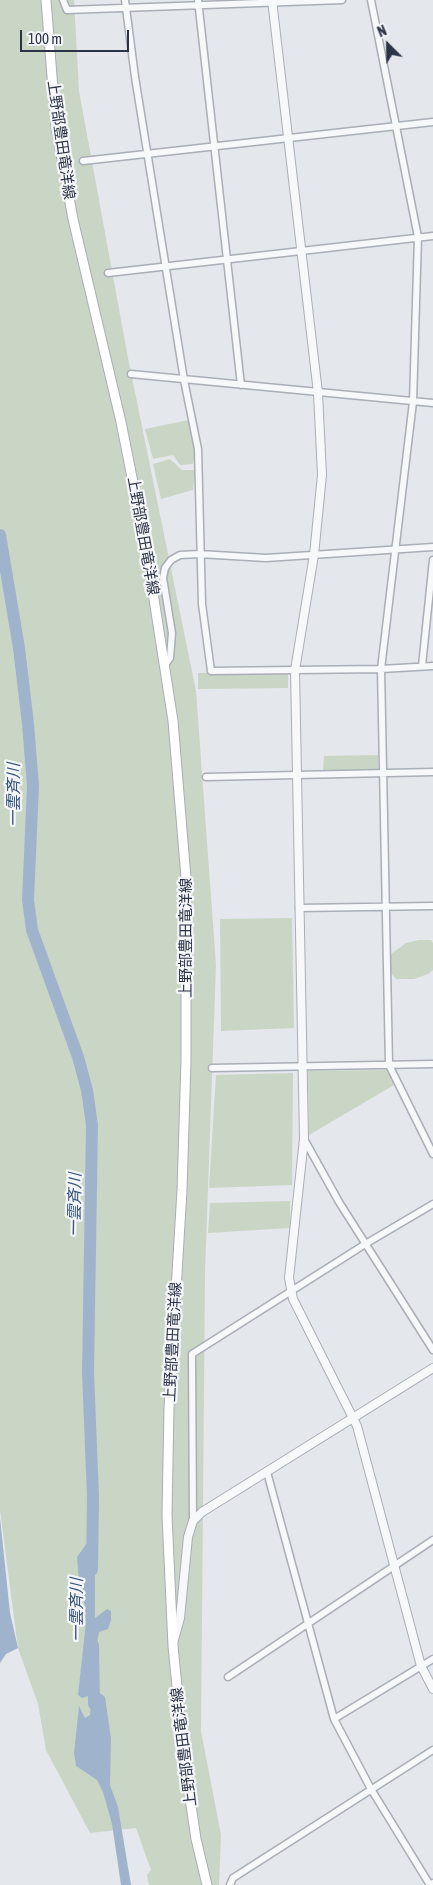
<!DOCTYPE html>
<meta charset="utf-8">
<style>
body{margin:0}
#map{position:relative;width:433px;height:1885px;overflow:hidden;background:#e4e7ec;font-family:"Asap Condensed",sans-serif}
canvas{display:block}
.north{position:absolute;left:363px;top:20px;width:50px;height:50px;-webkit-text-stroke:4px #f4f6f9;paint-order:stroke;rotate:337deg;font-size:14px;font-weight:700;line-height:20px;text-align:center;color:#2b3445}
.north::after{content:'';display:block;margin:auto;width:18px;height:22px;background:#2b3445;clip-path:polygon(50% 0,100% 100%,50% 72%,0 100%)}
.scale{position:absolute;left:20px;top:30px;width:109px;height:22px;box-sizing:border-box;border:2px solid #2b3445;border-top:0;padding-left:6px;font-size:15px;line-height:18px;white-space:nowrap;color:#2b3445;-webkit-text-stroke:4px #f4f6f9;paint-order:stroke}
</style>
<div id="map">
<canvas width="433" height="1885"></canvas>
<div class="north">N</div>
<div class="scale">100 m</div>
</div>
<script>
const ctx = document.querySelector('canvas').getContext('2d');
ctx.lineJoin = 'round';
function fillPath(path, color) {
  ctx.fillStyle = color;
  ctx.fill(path, 'evenodd');
}
function shape(rows) {
  const path = new Path2D();
  for (const r of rows) {
    path.moveTo(r[0], r[1]);
    for (let i = 2; i < r.length; i += 2) path.lineTo(r[i], r[i + 1]);
  }
  return path;
}
function strokePath(path, color, width, dash) {
  ctx.strokeStyle = color;
  ctx.lineWidth = width;
  ctx.lineCap = dash ? 'butt' : 'round';
  ctx.setLineDash(dash || []);
  ctx.stroke(path);
}
function write(font, color, halo, rows, align = 'center') {
  ctx.font = font + ' "Asap Condensed","Noto Sans JP",sans-serif';
  ctx.lineWidth = 4.5;
  ctx.setLineDash([]);
  ctx.textBaseline = 'middle';
  ctx.strokeStyle = halo;
  ctx.fillStyle = color;
  for (const [text, x, y, turn = 0] of rows) {
    ctx.save();
    ctx.translate(x, y);
    ctx.rotate((+turn || 0) * Math.PI / 180);
    ctx.textAlign = isNaN(turn) ? turn : align;
    if (halo) ctx.strokeText(text, 0, 0);
    ctx.fillText(text, 0, 0);
    ctx.restore();
  }
}
fillPath(shape([
 [0,0,74,0,79,91,128,358,196,691,216,965,205,1272,201,1731,221,1835,219,1885,149,1885,147,1875,151,1870,136,1828,90,1833,46,1750,38,1704,18,1648,0,1510],
 [189,420,197,444,193,464,180,465,173,455,153,459,145,429],
 [170,459,182,470,195,470,193,490,161,499,153,464],
 [288,670,288,688,198,689,198,673],
 [378,755,378,770,323,771,324,756],
 [292,918,294,1028,221,1031,220,919],
 [419,940,431,940,433,943,433,970,428,974,414,979,396,979,390,972,391,954,406,943],
 [388,1070,394,1085,309,1135,308,1071],
 [293,1073,292,1185,209,1188,216,1075],
 [290,1201,290,1228,208,1233,210,1203]
]), '#c9d6c5');
fillPath(shape([
 [0,1518,10,1613,18,1648,6,1654,0,1663],
 [87,1543,95,1558,95,1618,107,1609,111,1611,111,1620,108,1629,99,1632,89,1684,105,1697,111,1738,110,1785,118,1807,131,1885,121,1885,112,1824,103,1792,97,1780,76,1766,74,1753,79,1706,85,1718,90,1715,91,1702,88,1696,82,1698,78,1695,86,1622,83,1590,79,1581,77,1557]
]), '#9fb4cc');
strokePath(shape([
 [0,535,19,648,28,724,33,786,28,900,32,930,78,1057,87,1090,92,1125,88,1372,93,1497,92,1570],
 [93,1645,94,1704]
]), '#9fb4cc', 12);
const minor = shape([
 [63,0,67,10,342,0],
 [125,0,135,77,184,380,198,449,202,604,211,671,381,669,433,666],
 [198,0,241,385],
 [371,0,418,237,413,402,381,669,389,1065,433,1154],
 [83,161,433,122],
 [108,273,433,236],
 [131,374,433,403],
 [165,665,170,658,172,633,163,578,165,568,171,560,180,555,199,554,266,558,433,547],
 [422,666,433,560],
 [206,777,433,772],
 [299,908,433,906],
 [212,1068,433,1064],
 [304,1139,339,1202,433,1350],
 [267,1472,334,1719,371,1789,430,1885,433,1883],
 [193,1521,192,1354,367,1243,433,1204],
 [228,1677,433,1540],
 [334,1719,433,1659],
 [230,1885,233,1878,433,1750]
]);
const tertiary = shape([
 [272,0,318,393,322,475,314,555,295,670,304,1139,289,1278,293,1299,357,1426,421,1666,433,1689],
 [174,1640,180,1618,188,1537,193,1521,202,1512,433,1368]
]);
const secondary = shape([
 [46,0,56,127,73,219,121,422,146,548,173,721,186,878,186,1061,182,1190,169,1408,167,1515,173,1646,184,1758,196,1839,207,1885]
]);
strokePath(minor, '#a9aeb7', 9);
strokePath(tertiary, '#a9aeb7', 10);
strokePath(secondary, '#a9aeb7', 11);
strokePath(minor, '#f7f8fa', 6);
strokePath(tertiary, '#f7f8fa', 8);
strokePath(secondary, '#fff', 9);
write('15px', '#2b3445', '#f4f6f9', [
 ["上野部豊田竜洋線",61,140,82],
 ["上野部豊田竜洋線",143,536,80],
 ["上野部豊田竜洋線",186,938,-90],
 ["上野部豊田竜洋線",173,1342,-87],
 ["上野部豊田竜洋線",184,1747,-97]
]);
write('italic 16px', '#34527a', '#f4f6f9', [
 ["一雲斉川",14,795,-90],
 ["一雲斉川",75,1205,-89],
 ["一雲斉川",77,1610,-90]
]);
</script>
